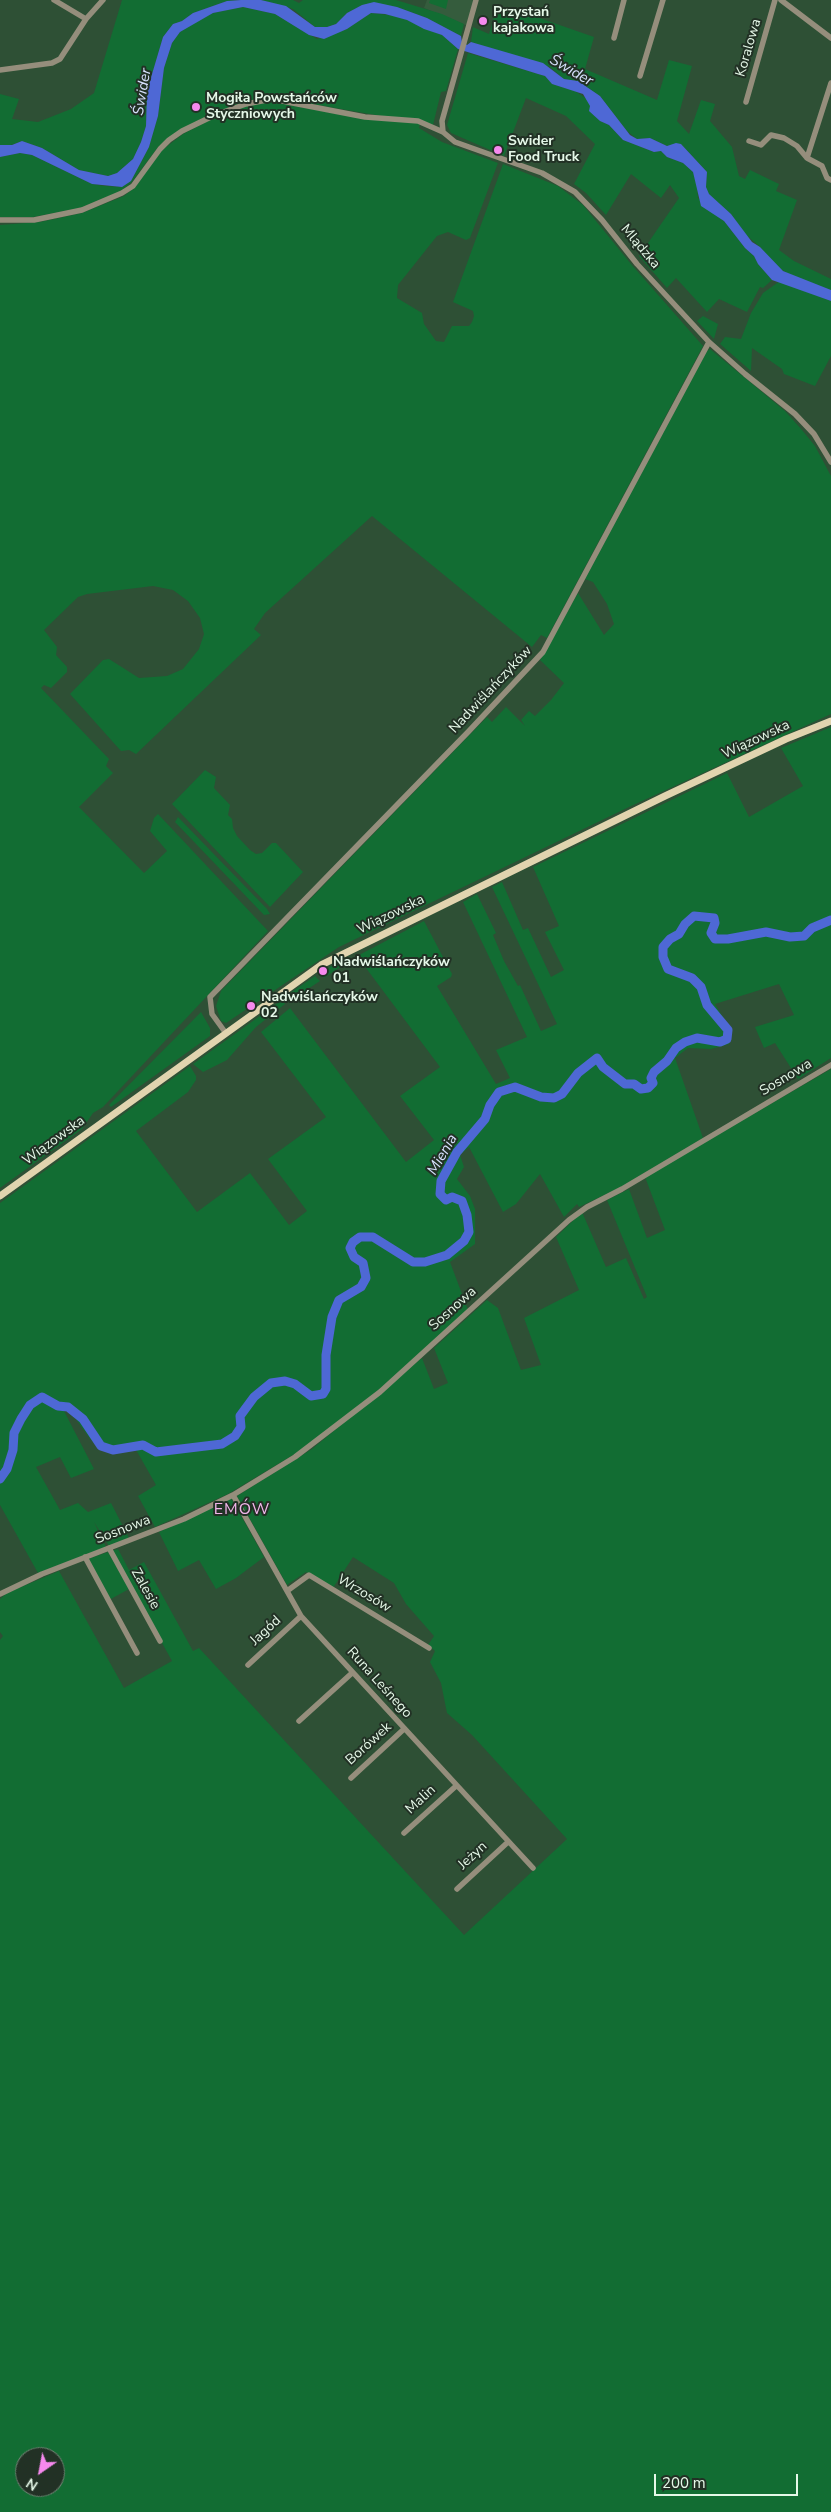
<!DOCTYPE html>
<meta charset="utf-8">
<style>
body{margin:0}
#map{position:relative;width:831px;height:2512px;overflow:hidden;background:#2e5035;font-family:"Nunito Sans",sans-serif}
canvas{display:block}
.north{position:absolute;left:15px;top:2447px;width:50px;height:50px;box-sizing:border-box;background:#223125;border:1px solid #708173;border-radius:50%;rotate:213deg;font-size:14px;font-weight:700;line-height:20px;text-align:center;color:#e5f8e8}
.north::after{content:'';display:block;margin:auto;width:18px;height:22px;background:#f689ee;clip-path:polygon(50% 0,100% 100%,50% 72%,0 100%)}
.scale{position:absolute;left:654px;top:2474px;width:144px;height:22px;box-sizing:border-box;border:2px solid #e5f8e8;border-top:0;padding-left:6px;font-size:15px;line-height:18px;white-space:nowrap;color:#e5f8e8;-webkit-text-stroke:4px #223125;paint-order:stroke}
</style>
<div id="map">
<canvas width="831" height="2512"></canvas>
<div class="north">N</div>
<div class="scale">200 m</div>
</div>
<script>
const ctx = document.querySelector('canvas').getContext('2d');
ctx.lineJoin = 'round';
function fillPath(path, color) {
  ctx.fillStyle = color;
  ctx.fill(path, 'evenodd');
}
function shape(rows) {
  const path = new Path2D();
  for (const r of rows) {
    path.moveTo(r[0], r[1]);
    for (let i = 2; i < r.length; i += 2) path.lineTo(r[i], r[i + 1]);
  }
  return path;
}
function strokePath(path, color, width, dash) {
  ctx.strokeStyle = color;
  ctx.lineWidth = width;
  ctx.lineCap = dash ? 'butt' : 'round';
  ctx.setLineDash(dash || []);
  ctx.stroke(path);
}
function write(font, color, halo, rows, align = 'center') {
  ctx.font = font + ' "Nunito Sans",sans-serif';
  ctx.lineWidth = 4;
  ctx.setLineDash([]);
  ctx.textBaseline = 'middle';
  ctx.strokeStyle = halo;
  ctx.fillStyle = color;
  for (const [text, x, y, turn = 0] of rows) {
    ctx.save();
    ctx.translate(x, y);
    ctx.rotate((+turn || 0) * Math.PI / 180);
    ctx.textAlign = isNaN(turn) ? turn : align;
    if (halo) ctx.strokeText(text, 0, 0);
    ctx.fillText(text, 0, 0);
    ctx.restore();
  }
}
fillPath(shape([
 [427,0,476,0,468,26,424,8]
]), '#355c3d');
fillPath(shape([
 [122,0,241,0,227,1,193,13,182,21,173,24,163,37,147,91,146,126,141,142,133,159,117,173,108,176,79,170,42,148,22,141,11,145,0,145,0,94,19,99,12,119,38,122,71,109,94,93],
 [261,0,293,0,299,3,303,0,396,0,442,14,464,24,461,36,427,18,397,7,362,5,347,13,336,24,327,27,315,27,293,9],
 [430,0,448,0,446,9,429,3],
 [243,7,275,14,317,39,347,29,371,13,398,16,442,35,458,49,446,91,441,92,433,125,272,97,214,113,158,147,131,183,121,191,80,208,33,217,0,217,0,157,20,153,32,155,92,184,105,186,122,187,131,181,149,147,158,116,164,68,172,43,180,32,200,19,213,13],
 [496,10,528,14,594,37,585,69,657,100,669,60,692,66,677,121,689,134,701,100,715,104,710,121,732,147,739,176,745,179,750,170,779,184,776,191,797,200,779,250,794,261,831,279,831,290,792,276,777,267,760,247,745,234,731,214,708,194,706,187,707,172,681,144,667,146,650,138,637,139,627,131,600,96,578,81,564,79,550,67,471,42,473,27,489,34],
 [468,53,538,74,545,76,552,84,575,91,587,99,600,121,609,125,623,140,654,152,661,151,667,157,683,163,693,172,697,183,698,198,724,221,745,248,754,256,758,264,772,280,763,288,760,287,747,312,719,299,707,312,676,278,667,288,639,256,679,198,670,185,661,198,631,174,606,215,586,193,574,184,595,144,566,116,526,98,504,156,451,133,447,125],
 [272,102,366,119,418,123,420,124,419,128,442,142,498,163,470,238,466,240,448,232,437,236,398,285,397,298,422,313,424,324,436,341,444,342,452,326,469,326,472,322,474,316,473,311,453,302,503,164,558,186,583,205,631,264,703,346,547,638,541,635,532,647,372,516,265,613,254,629,261,635,136,754,129,750,121,751,70,694,103,660,109,659,139,678,167,676,183,669,199,649,204,634,200,618,188,601,173,590,153,586,87,594,78,597,44,630,57,647,56,655,67,667,67,672,51,688,44,685,41,688,109,759,106,766,113,773,79,807,144,873,167,851,150,831,154,818,158,814,268,931,103,1107,93,1113,82,1129,0,1188,0,225,40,222,82,213,124,196,134,188,161,151,183,134,216,117,246,106],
 [780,281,831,301,831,356,815,386,784,374,782,369,752,348,751,371,720,344,725,337,741,339,751,313,763,293],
 [703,316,718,324,714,339,697,321],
 [710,349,785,411,802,430,815,446,831,476,831,714,629,807,339,947,226,1023,221,1021,216,1006,221,991,487,717,492,722,506,707,525,726,521,720,529,711,535,716,551,700,564,683,540,660,578,593,604,635,614,624,607,604,593,582,585,579,707,351],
 [831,727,831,1058,798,1079,775,1043,764,1048,755,1027,794,1015,779,984,715,1004,732,1033,729,1044,711,1049,688,1048,675,1058,703,1138,621,1187,579,1207,577,1204,564,1217,540,1174,516,1204,503,1212,469,1147,460,1155,464,1167,457,1179,470,1196,475,1209,475,1244,450,1262,468,1310,391,1380,308,1446,228,1494,155,1527,138,1496,156,1485,135,1448,120,1453,104,1451,91,1440,70,1411,63,1409,94,1469,71,1478,60,1457,36,1467,60,1510,78,1503,88,1512,111,1503,129,1538,109,1546,94,1522,106,1547,38,1573,0,1505,0,1203,190,1066,196,1076,196,1080,188,1092,136,1131,197,1212,250,1173,289,1225,307,1211,268,1159,326,1117,261,1032,290,1008,406,1162,434,1140,400,1096,440,1067,360,960,359,955,424,921,452,974,451,977,437,986,496,1084,510,1078,496,1050,527,1037,463,902,477,894,496,933,493,935,504,961,518,986,520,985,541,1031,557,1024,492,887,502,882,523,930,528,928,551,977,564,970,545,932,559,926,533,867,727,773,749,817,803,786,781,748],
 [205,770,216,777,214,788,230,805,228,815,232,819,233,828,237,836,250,850,256,854,262,853,272,843,276,843,303,872,270,907,172,804],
 [178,817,267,909,270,914,264,915,175,822],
 [347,958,349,961,324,978,319,973],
 [315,976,320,981,288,1002,285,1001,283,998],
 [282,1000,285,1004,256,1027,227,1060,203,1072,193,1064],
 [201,1012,210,1028,210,1036,111,1107,109,1105],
 [831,1069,831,2512,0,2512,0,1640,3,1636,0,1632,0,1599,7,1593,59,1571,124,1688,172,1661,111,1551,118,1549,129,1570,144,1562,193,1651,199,1648,464,1935,567,1839,472,1735,447,1713,441,1683,430,1662,435,1651,428,1645,434,1636,406,1604,394,1583,353,1557,333,1588,306,1572,287,1585,237,1496,312,1449,422,1358,434,1389,448,1383,434,1348,487,1300,498,1308,521,1370,541,1365,524,1318,579,1290,556,1237,582,1212,606,1267,626,1258,644,1299,647,1297,607,1200,629,1189,647,1238,665,1230,645,1177],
 [25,2457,55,2457,55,2487,25,2487],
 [231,1498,264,1557,236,1578,216,1589,199,1560,178,1571,159,1532],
 [108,1552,129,1589,109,1600,88,1559]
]), '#126d33');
fillPath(shape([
 [241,0,261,0,286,6,315,27,327,27,336,24,347,13,362,5,374,2,397,7,427,18,461,36,462,42,467,45,471,42,543,63,564,79,578,81,600,96,630,135,637,139,650,138,667,146,676,143,681,144,707,172,706,187,709,194,731,214,752,242,760,247,783,271,831,290,831,301,772,280,758,264,754,256,745,248,724,221,701,206,693,172,683,163,667,157,661,151,654,152,623,140,609,125,600,121,589,111,590,106,583,94,552,84,545,76,538,74,458,49,442,35,424,29,407,20,385,14,371,13,347,29,324,39,309,35,275,14,243,7,213,13,180,32,172,43,164,68,158,116,149,147,131,181,122,187,92,184,32,155,20,153,0,157,0,145,12,145,22,141,42,148,79,170,108,176,117,173,133,159,141,142,146,126,147,91,163,37,173,24,182,21,193,13,227,1]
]), '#4e68d5');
strokePath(shape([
 [0,1479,7,1469,13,1450,14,1433,21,1419,30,1405,42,1397,58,1406,68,1407,83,1419,101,1446,113,1450,143,1445,156,1452,222,1444,235,1436,241,1427,240,1416,254,1397,271,1383,285,1381,295,1384,311,1396,323,1394,326,1389,326,1355,332,1317,339,1300,361,1287,366,1278,363,1263,354,1257,350,1248,353,1242,360,1237,373,1237,413,1262,425,1262,447,1255,464,1241,469,1232,467,1215,462,1201,452,1197,446,1200,440,1194,441,1181,457,1152,485,1119,490,1105,499,1092,515,1087,541,1097,554,1098,562,1094,578,1073,597,1058,603,1067,625,1084,634,1084,641,1089,648,1088,653,1083,651,1078,654,1072,667,1061,676,1048,685,1042,697,1038,720,1042,727,1039,728,1030,707,1005,701,987,692,978,668,969,663,957,663,947,670,939,679,934,685,924,694,916,714,918,715,923,711,933,715,939,728,939,766,932,790,937,804,936,812,928,831,920]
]), '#4e68d5', 9);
strokePath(shape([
 [54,0,86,19],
 [781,0,831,38],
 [614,38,624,0],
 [0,70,52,63,60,59,86,19,103,0],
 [640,76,663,0],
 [746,102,775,0],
 [443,132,442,121,476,0],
 [749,141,761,145,771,135,784,138,797,146,807,158,822,166,827,178,831,180],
 [807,158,831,83],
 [0,220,34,220,82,210,122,193,133,186,160,149,169,140,182,131,215,115,246,104,272,99,365,117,418,121,443,132,455,142,542,173,575,192,602,220,637,264,709,342,745,374,795,414,814,434,831,462],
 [225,1032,212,1014,210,997,469,731,543,652,709,342],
 [233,1495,301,1616,533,1868],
 [109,1548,160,1641],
 [85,1557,137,1653],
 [287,1591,309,1575,429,1648],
 [0,1594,42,1574,184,1519,233,1495,295,1457,380,1392,569,1220,587,1207,622,1189,831,1065],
 [248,1665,301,1616],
 [299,1721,352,1673],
 [351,1778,404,1729],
 [404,1833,456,1786],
 [457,1889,508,1842]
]), '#958e7c', 5.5);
strokePath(shape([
 [0,1196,321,965,665,796,786,739,831,721]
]), '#e1d4af', 7);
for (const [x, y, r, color] of [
 [483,21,5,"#f689ee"],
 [196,107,5,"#f689ee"],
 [498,150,5,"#f689ee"],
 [323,971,5,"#f689ee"],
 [251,1006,5,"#f689ee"]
]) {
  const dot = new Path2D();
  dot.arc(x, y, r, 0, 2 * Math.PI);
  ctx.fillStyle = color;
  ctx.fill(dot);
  strokePath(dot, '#223125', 2);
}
write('bold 14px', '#e5f8e8', '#223125', [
 ["Przystań",493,13],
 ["kajakowa",493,29],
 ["Mogiła Powstańców",206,99],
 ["Styczniowych",206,115],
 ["Swider",508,142],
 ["Food Truck",508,158],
 ["Nadwiślańczyków",333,963],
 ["01",333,979],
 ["Nadwiślańczyków",261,998],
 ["02",261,1014]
], 'left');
write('14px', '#e5f8e8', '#223125', [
 ["Koralowa",749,48,-74],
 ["Mlądzka",640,247,50],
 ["Nadwiślańczyków",491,690,-47],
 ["Wiązowska",756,740,-25],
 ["Wiązowska",391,915,-26],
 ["Sosnowa",786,1078,-31],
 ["Wiązowska",54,1141,-36],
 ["Sosnowa",453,1309,-42],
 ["Sosnowa",123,1530,-21],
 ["Zalesie",145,1589,61],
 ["Wrzosów",364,1594,31],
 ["Jagód",266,1631,-43],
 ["Runa Leśnego",379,1683,48],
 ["Borówek",369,1744,-42],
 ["Malin",421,1800,-43],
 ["Jeżyn",473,1856,-43]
]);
write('italic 15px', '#d7e1fd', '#223125', [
 ["Świder",571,71,30],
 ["Świder",143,92,-80],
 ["Mienia",443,1155,-60]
]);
ctx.letterSpacing = '1px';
write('16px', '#f2b5eb', '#223125', [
 ["EMÓW",242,1510]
]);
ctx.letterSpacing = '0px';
</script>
